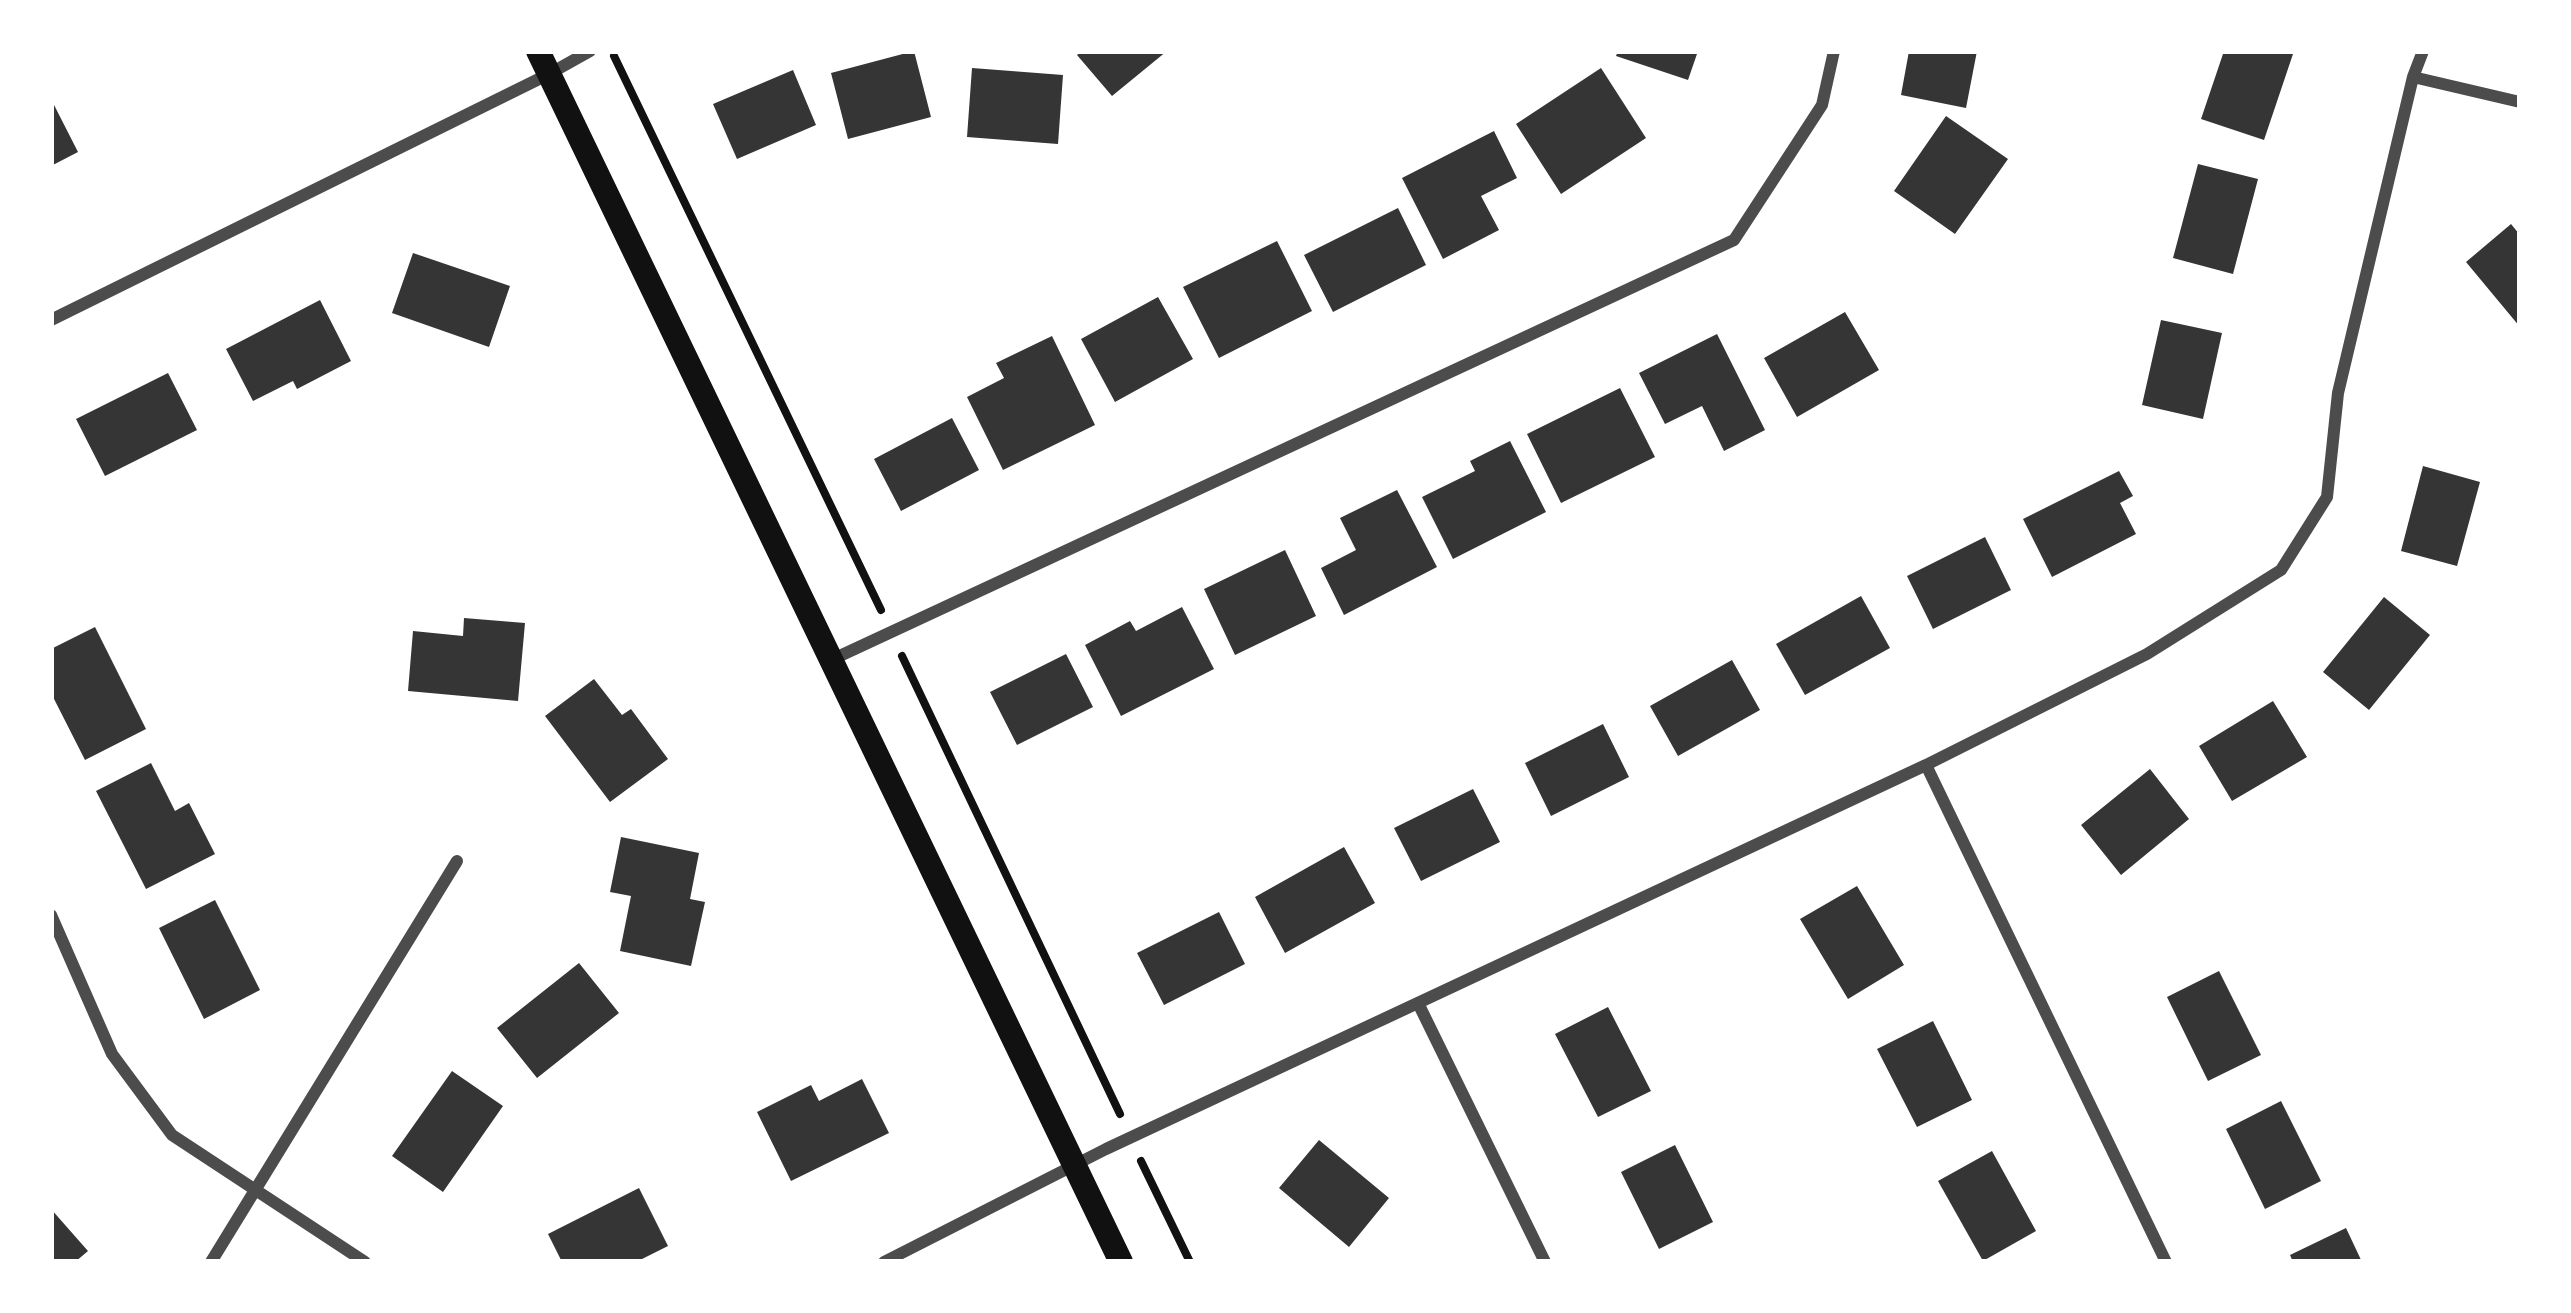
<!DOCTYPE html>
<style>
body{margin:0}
#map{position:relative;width:2571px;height:1313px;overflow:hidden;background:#fff;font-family:"Alegreya Sans",sans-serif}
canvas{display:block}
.frame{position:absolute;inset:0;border:54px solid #fff;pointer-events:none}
</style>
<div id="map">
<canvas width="2571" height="1313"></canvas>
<div class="frame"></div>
</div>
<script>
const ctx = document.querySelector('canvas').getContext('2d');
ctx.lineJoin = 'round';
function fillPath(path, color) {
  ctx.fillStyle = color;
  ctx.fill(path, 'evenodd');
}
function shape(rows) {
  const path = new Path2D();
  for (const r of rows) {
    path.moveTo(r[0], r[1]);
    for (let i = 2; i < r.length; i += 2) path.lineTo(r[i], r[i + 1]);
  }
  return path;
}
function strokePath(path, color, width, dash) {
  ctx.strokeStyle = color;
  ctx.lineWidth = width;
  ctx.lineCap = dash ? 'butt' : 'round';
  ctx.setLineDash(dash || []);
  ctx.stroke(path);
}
fillPath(shape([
 [914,51,931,117,848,139,831,73],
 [1082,51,1167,51,1112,96,1077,55],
 [1618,51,1698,51,1688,80,1616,56],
 [1909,51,1977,51,1966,108,1901,95],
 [2224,51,2283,51,2293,54,2264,140,2201,119],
 [972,68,1063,75,1058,144,967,137],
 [1601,68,1646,138,1561,194,1516,124],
 [793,70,816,125,737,159,713,104],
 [51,99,78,152,51,166],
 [1946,116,2008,159,1955,234,1894,191],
 [1494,131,1517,178,1481,196,1499,230,1443,259,1402,178],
 [2198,164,2258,179,2233,274,2173,258],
 [1398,208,1426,265,1333,312,1304,255],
 [2511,224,2520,235,2520,327,2466,262],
 [1277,241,1312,311,1219,358,1183,287],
 [413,253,510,286,489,347,392,313],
 [1158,297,1193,359,1115,402,1081,339],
 [320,300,351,361,297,389,293,381,253,401,226,349],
 [1845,312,1879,370,1797,417,1764,358],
 [2161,320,2222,333,2203,419,2142,405],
 [1717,334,1765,430,1724,451,1702,406,1665,424,1639,373],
 [1052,336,1095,425,1003,470,967,397,1004,378,996,363],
 [168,373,197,430,105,476,76,419],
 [1620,388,1655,457,1561,503,1527,434],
 [952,418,979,470,901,511,874,459],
 [1510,441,1546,512,1453,559,1422,497,1475,471,1470,461],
 [2423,466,2480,482,2457,566,2401,551],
 [2119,471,2133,496,2120,503,2136,534,2052,577,2023,519],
 [1397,490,1437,567,1344,615,1321,568,1356,550,1340,518],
 [1985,537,2011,590,1933,629,1907,576],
 [1285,550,1316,616,1235,655,1204,589],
 [1861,596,1890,648,1805,695,1776,644],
 [2384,597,2430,635,2369,710,2323,672],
 [1182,607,1214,669,1121,716,1085,645,1130,621,1136,631],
 [464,618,525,623,518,701,408,691,413,631,463,636],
 [95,627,146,729,85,760,51,693,51,649],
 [1066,654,1093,707,1017,745,990,692],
 [1732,660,1760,710,1678,756,1650,706],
 [594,679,622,715,631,709,668,759,610,802,545,716],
 [2273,701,2307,757,2232,801,2199,746],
 [1603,724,1629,777,1551,816,1525,763],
 [151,763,175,811,189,803,215,854,146,889,96,791],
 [2150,769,2189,819,2121,875,2081,825],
 [1473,789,1500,842,1421,881,1394,828],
 [621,837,699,853,690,899,705,902,691,966,620,951,631,896,610,892],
 [1344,847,1375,903,1285,953,1255,897],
 [1857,886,1904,965,1848,999,1800,919],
 [215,900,260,990,204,1019,159,928],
 [1219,912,1245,964,1164,1005,1137,953],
 [579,963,619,1013,537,1078,497,1028],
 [2219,971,2261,1055,2208,1081,2167,997],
 [1608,1007,1651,1091,1598,1117,1555,1034],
 [1933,1021,1972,1100,1917,1127,1877,1049],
 [452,1071,503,1106,443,1192,392,1156],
 [862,1079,889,1133,791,1181,757,1112,811,1085,819,1101],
 [2281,1101,2321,1181,2265,1209,2226,1129],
 [1319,1140,1389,1198,1349,1247,1279,1188],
 [1675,1145,1713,1222,1659,1249,1621,1172],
 [1992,1151,2036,1231,1983,1261,1938,1181],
 [639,1188,668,1246,636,1262,562,1262,548,1234],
 [51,1209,88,1251,75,1262,51,1262],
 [2346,1228,2362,1262,2293,1262,2290,1255]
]), '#353535');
strokePath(shape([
 [614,56,881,610],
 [902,656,1120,1114],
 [1141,1161,1190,1262]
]), '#111', 8);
strokePath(shape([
 [2413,77,2520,102],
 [51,320,549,74,590,51],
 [831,660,1734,240,1822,105,1834,51],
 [1926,765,2166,1262],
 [51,915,112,1054,172,1135,365,1262],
 [1418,1003,1545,1262],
 [211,1262,457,861],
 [884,1262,1106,1149,1926,765,2147,654,2281,570,2327,497,2338,393,2413,77,2423,51]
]), '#4c4c4c', 12);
strokePath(shape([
 [538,51,1121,1262]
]), '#111', 24);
</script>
